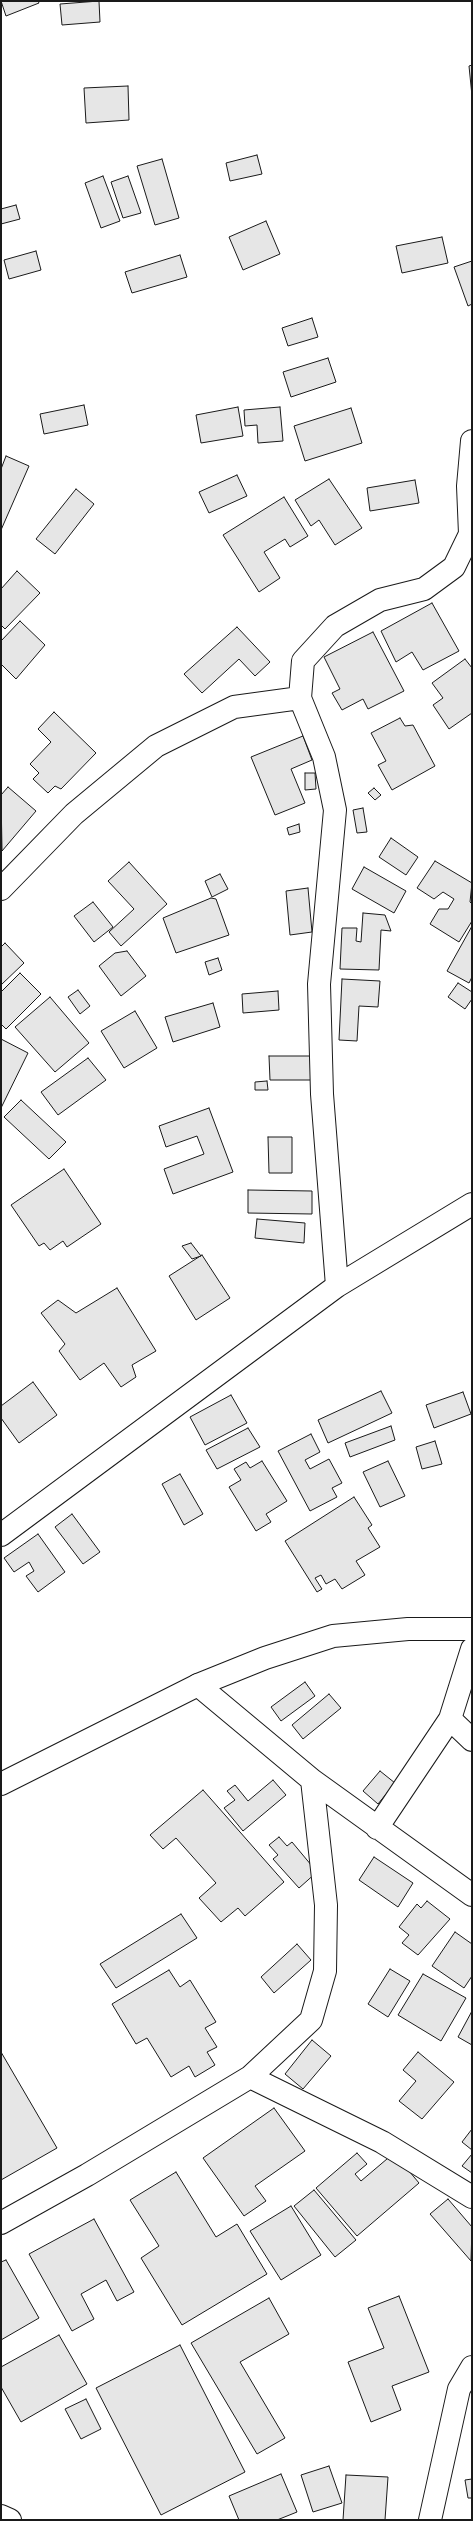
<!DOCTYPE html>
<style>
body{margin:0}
#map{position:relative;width:473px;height:2521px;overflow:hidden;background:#fff;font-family:Lato,sans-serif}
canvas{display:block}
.frame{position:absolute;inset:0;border:2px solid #1a1a1a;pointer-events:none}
</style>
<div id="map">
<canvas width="473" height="2521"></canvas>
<div class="frame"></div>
</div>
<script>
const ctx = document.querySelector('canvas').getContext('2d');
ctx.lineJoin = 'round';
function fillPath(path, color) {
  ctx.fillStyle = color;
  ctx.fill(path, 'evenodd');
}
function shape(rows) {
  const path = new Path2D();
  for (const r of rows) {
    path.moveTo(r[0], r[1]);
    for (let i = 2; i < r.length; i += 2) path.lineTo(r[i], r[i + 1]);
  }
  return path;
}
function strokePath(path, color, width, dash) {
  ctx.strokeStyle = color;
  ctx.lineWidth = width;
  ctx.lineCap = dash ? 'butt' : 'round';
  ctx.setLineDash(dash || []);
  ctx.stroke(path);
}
const building = shape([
 [1,1,38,1,39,3,6,16,1,1],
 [99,1,100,22,62,25,60,4,99,1],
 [472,65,472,96,469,66,472,65],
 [128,86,129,120,86,123,84,88,128,86],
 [257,155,262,174,230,181,226,163,257,155],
 [162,159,179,218,155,225,137,166,162,159],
 [103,176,120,221,101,228,85,183,103,176],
 [128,176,141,213,123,218,111,182,128,176],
 [16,205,20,219,1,224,1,209,16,205],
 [266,221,280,254,243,270,229,237,266,221],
 [442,237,448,263,402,273,396,246,442,237],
 [36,251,41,270,9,279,4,260,36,251],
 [180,255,187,277,132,293,125,272,180,255],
 [472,261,472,304,468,306,454,267,472,261],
 [312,318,318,337,288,346,282,328,312,318],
 [328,358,336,382,291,397,283,372,328,358],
 [84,405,88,425,44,434,40,414,84,405],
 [238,407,243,436,201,443,196,415,238,407],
 [280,407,283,441,258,443,257,425,245,426,244,410,280,407],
 [351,408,362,443,305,461,294,426,351,408],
 [6,456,29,466,1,530,1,469,6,456],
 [237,475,247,496,209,513,199,492,237,475],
 [329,479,362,528,335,545,319,520,311,526,295,500,329,479],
 [415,480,419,503,370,511,367,488,415,480],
 [76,489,94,504,55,554,36,539,76,489],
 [284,497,308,536,290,547,285,539,264,552,280,578,259,592,223,535,284,497],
 [17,571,40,593,5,629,1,625,1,589,17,571],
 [432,603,459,651,423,670,412,652,396,662,381,631,432,603],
 [20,621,45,645,16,679,1,664,1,641,20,621],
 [237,627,270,662,255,676,239,659,202,693,184,674,237,627],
 [373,632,404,691,368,709,363,699,342,710,332,693,340,689,324,657,373,632],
 [465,659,472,668,472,713,449,729,433,705,443,698,432,683,465,659],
 [54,712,96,753,61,789,55,786,48,793,33,779,39,773,30,764,51,742,38,729,54,712],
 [400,718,405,726,413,725,435,766,392,790,378,765,386,761,371,733,400,718],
 [303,736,312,760,291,769,305,803,275,815,251,757,303,736],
 [305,773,315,773,316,789,305,790,305,773],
 [8,787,36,811,2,851,1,795,8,787],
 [374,788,381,795,375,800,368,793,374,788],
 [363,808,367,832,357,833,353,810,363,808],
 [299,824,300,832,289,835,287,828,299,824],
 [391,838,418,857,406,875,379,857,391,838],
 [435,861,472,883,470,902,472,904,472,921,459,942,430,924,439,909,448,909,454,899,443,892,434,899,417,888,435,861],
 [129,862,167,904,121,946,109,932,134,909,108,881,129,862],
 [364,867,406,891,394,913,352,889,364,867],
 [220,874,228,889,212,897,205,881,220,874],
 [308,888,312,932,290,935,286,891,308,888],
 [211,898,216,899,229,935,176,953,163,918,211,898],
 [93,902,113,927,94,942,74,916,93,902],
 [363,913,385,915,391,931,381,930,379,970,340,969,342,928,357,928,356,941,361,942,363,913],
 [472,926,472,977,469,983,447,971,472,926],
 [5,943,24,963,1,985,1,947,5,943],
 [127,951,146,976,121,996,99,966,115,953,127,951],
 [218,958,222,970,209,975,205,962,218,958],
 [20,973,41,994,6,1029,1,1024,1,992,20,973],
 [342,979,380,981,378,1007,359,1006,357,1041,339,1040,342,979],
 [458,983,472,992,472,999,465,1009,448,997,458,983],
 [78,990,90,1006,80,1014,68,997,78,990],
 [278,991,279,1010,243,1013,242,994,278,991],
 [50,997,89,1043,55,1072,15,1027,50,997],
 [213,1003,220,1027,173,1042,165,1017,213,1003],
 [135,1011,157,1048,124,1068,101,1031,135,1011],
 [1,1039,28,1053,1,1108,1,1039],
 [269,1056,317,1056,318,1080,270,1080,269,1056],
 [88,1058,106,1080,58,1115,41,1092,88,1058],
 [267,1081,268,1090,255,1090,255,1082,267,1081],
 [21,1100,66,1142,49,1159,4,1117,21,1100],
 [209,1108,233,1172,173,1194,164,1169,204,1154,197,1136,166,1147,159,1126,209,1108],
 [268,1137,292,1137,292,1173,269,1173,268,1137],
 [64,1169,101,1224,67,1247,63,1241,50,1250,44,1243,39,1246,11,1205,64,1169],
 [248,1190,312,1191,312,1214,248,1213,248,1190],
 [257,1219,305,1223,304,1243,255,1238,257,1219],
 [191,1243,201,1256,192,1259,182,1246,191,1243],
 [202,1255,230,1298,196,1320,169,1276,202,1255],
 [117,1288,156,1351,132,1365,136,1377,121,1387,104,1363,80,1380,59,1351,65,1344,41,1313,58,1300,76,1313,117,1288],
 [33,1382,57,1415,19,1443,1,1418,1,1406,33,1382],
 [381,1391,392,1413,328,1443,318,1420,381,1391],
 [463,1392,471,1414,434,1428,426,1405,463,1392],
 [231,1395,247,1423,205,1445,190,1417,231,1395],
 [391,1426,395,1440,350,1457,345,1443,391,1426],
 [248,1428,260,1447,217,1469,206,1450,248,1428],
 [311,1434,320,1452,305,1460,310,1469,329,1459,342,1483,332,1488,337,1497,310,1511,278,1451,311,1434],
 [435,1441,442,1464,422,1469,416,1447,435,1441],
 [262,1461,287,1501,266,1514,271,1522,256,1531,229,1487,241,1480,234,1469,246,1462,250,1468,262,1461],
 [388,1461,405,1496,380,1507,363,1472,388,1461],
 [180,1474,203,1514,184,1525,162,1484,180,1474],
 [354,1497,372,1525,368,1528,380,1547,356,1561,365,1575,342,1589,335,1579,326,1584,321,1575,315,1578,322,1589,317,1592,285,1541,354,1497],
 [72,1514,100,1552,83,1564,55,1527,72,1514],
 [38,1534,65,1572,38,1592,26,1576,34,1571,29,1562,14,1572,4,1558,38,1534],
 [305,1682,315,1696,281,1721,271,1707,305,1682],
 [329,1694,341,1708,303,1739,292,1725,329,1694],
 [380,1771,395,1783,378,1804,363,1791,380,1771],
 [273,1780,286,1795,243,1831,224,1808,235,1800,227,1791,235,1785,248,1801,273,1780],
 [203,1790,284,1882,245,1916,238,1908,221,1922,199,1898,216,1883,176,1838,163,1849,150,1835,203,1790],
 [279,1837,287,1846,292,1842,317,1872,299,1888,273,1859,278,1855,269,1845,279,1837],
 [374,1857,413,1883,398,1907,359,1880,374,1857],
 [427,1901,450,1919,418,1955,402,1943,409,1935,399,1927,417,1904,421,1908,427,1901],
 [181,1914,197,1938,116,1988,100,1964,181,1914],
 [455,1932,472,1944,472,1976,464,1988,432,1966,455,1932],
 [297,1944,311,1960,274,1993,261,1977,297,1944],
 [390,1969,410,1981,388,2017,368,2004,390,1969],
 [169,1970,180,1987,190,1980,216,2022,205,2028,217,2047,207,2052,215,2065,195,2077,189,2066,171,2077,147,2038,136,2044,112,2004,169,1970],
 [423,1974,466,1998,441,2041,398,2015,423,1974],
 [472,2011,472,2045,458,2037,472,2011],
 [312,2040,331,2056,303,2089,285,2074,312,2040],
 [1,2052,57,2148,1,2180,1,2052],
 [418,2052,454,2082,422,2119,399,2101,416,2081,403,2070,418,2052],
 [274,2108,305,2151,255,2186,266,2201,244,2216,203,2158,274,2108],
 [472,2129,472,2150,462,2142,472,2129],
 [357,2153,367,2164,355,2174,361,2181,394,2153,419,2183,357,2236,316,2188,357,2153],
 [472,2154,472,2173,462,2166,472,2154],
 [176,2172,216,2237,237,2224,267,2274,182,2325,141,2258,159,2246,130,2200,176,2172],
 [314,2190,356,2240,335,2257,294,2206,314,2190],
 [448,2199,472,2227,471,2261,430,2214,448,2199],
 [291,2206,321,2255,281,2280,250,2231,291,2206],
 [94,2219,134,2292,117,2301,106,2280,81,2294,94,2319,72,2331,29,2254,94,2219],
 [6,2260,39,2318,1,2340,1,2262,6,2260],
 [399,2296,429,2372,392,2386,401,2410,371,2422,348,2362,384,2348,368,2308,399,2296],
 [269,2298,289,2334,240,2362,285,2438,257,2454,191,2343,269,2298],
 [59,2335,87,2384,21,2422,1,2387,1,2367,59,2335],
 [180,2345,245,2472,161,2515,96,2388,180,2345],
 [86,2399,101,2429,81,2439,65,2409,86,2399],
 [329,2466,342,2503,313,2512,301,2475,329,2466],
 [281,2474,297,2512,277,2520,239,2520,229,2496,281,2474],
 [346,2475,388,2477,385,2520,343,2520,346,2475],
 [472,2479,472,2498,468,2498,465,2480,472,2479]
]);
fillPath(building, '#e6e6e6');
strokePath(building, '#1a1a1a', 1);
const minor = shape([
 [1,889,74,814,156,746,234,707,300,698],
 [337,1286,322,1094,319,984,335,810,324,757,300,698,303,661,335,626,380,600,424,589,454,567,470,534,468,486,472,441],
 [1,1535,337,1286,472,1204],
 [198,1685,312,1780,472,1895],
 [450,1719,472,1740],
 [377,1828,450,1719,472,1649],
 [250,2077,382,2142,472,2197],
 [1,2223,87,2175,250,2077,311,2020,325,1971,326,1905,312,1780],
 [1,2516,10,2520],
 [430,2520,459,2389,472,2367]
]);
const tertiary = shape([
 [1,1784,198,1685,265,1658,333,1636,408,1629,472,1629]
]);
strokePath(minor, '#1a1a1a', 24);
strokePath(tertiary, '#1a1a1a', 24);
strokePath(minor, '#fff', 22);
strokePath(tertiary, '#fff', 22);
</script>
